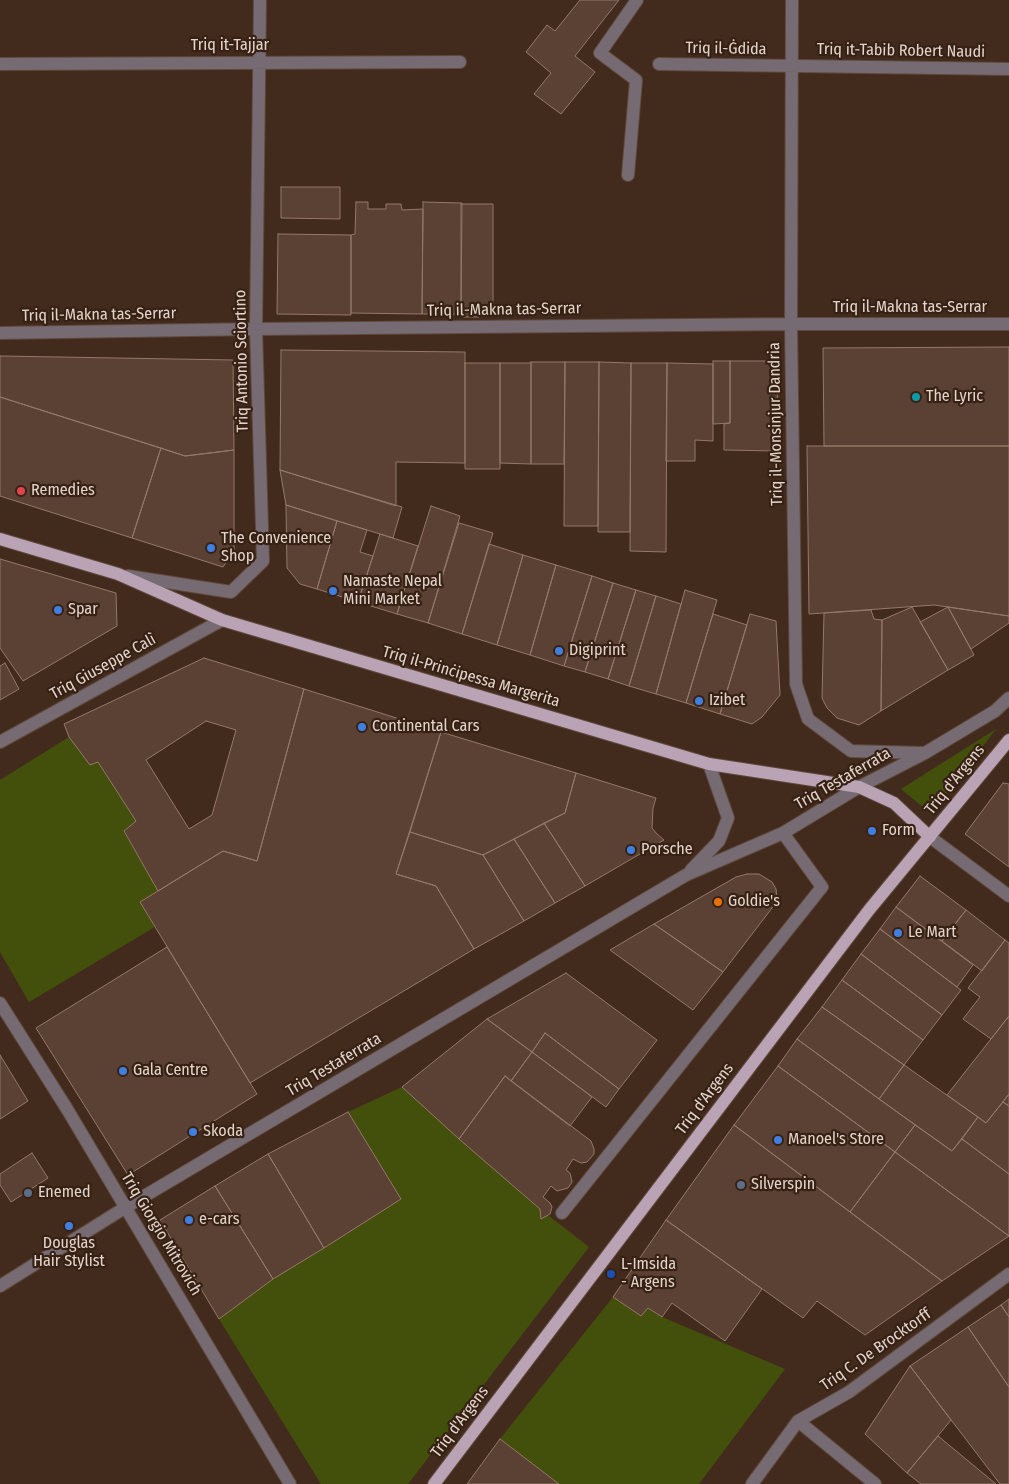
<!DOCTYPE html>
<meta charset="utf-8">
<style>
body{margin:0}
canvas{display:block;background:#422b1d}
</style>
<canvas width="1009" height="1484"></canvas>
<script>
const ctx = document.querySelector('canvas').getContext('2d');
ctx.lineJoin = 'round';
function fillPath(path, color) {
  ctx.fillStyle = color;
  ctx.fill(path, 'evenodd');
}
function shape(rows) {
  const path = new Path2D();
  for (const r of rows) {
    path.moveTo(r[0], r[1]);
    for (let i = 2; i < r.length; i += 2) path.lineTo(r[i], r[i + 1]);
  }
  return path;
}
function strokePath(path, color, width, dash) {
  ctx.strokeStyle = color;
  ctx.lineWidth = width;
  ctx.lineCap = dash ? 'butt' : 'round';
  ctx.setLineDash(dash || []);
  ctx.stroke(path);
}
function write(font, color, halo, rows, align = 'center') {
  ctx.font = font + ' "Fira Sans Condensed",sans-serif';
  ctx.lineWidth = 4.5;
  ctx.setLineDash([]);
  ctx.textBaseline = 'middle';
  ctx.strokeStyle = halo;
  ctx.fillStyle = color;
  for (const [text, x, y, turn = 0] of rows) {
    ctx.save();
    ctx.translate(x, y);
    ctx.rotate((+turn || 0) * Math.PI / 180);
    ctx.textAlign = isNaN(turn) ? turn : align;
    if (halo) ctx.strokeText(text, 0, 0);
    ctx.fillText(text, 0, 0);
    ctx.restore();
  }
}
fillPath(shape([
 [996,729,931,814,901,789],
 [69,737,90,765,98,762,136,821,124,832,158,891,140,902,158,925,29,1002,0,952,0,780],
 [402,1087,540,1209,589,1247,408,1484,321,1484,219,1319,273,1279,401,1199,348,1112],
 [613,1297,641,1316,648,1308,662,1317,785,1369,699,1484,559,1484,500,1439]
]), '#43500c');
const building = shape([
 [580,0,619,0,575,56,595,72,561,114,534,94,551,73,526,52,547,25,555,31,580,0],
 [281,187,340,187,340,219,281,218,281,187],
 [356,202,368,202,368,209,386,209,386,204,401,204,402,210,423,209,422,314,351,313,351,235,355,234,356,202],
 [423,202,462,203,461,314,422,314,423,202],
 [461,204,493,204,493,315,479,315,479,317,463,317,463,314,461,314,461,204],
 [278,234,351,235,351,315,277,314,278,234],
 [1009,347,1009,446,824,446,823,348,1009,347],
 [281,350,465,352,465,463,396,462,396,506,280,470,281,350],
 [0,356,233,360,234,450,185,456,0,397,0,356],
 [713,361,730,361,730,423,713,424,713,361],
 [730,361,778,361,777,451,724,450,724,424,730,423,730,361],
 [531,362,565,362,564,464,531,464,531,362],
 [565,362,599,362,598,526,564,526,565,362],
 [599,362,631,363,630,532,598,532,599,362],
 [465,363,500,363,500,469,465,469,465,363],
 [500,363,531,363,531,464,500,463,500,363],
 [631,363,667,363,666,552,630,551,631,363],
 [667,363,713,364,713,441,695,440,695,461,666,461,667,363],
 [0,397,161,448,132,538,0,496,0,397],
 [807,446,1009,446,1009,616,934,605,809,614,807,446],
 [161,448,185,456,234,450,234,550,223,567,132,538,161,448],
 [280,470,402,507,393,538,286,505,280,470],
 [286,505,337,521,317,589,300,584,287,568,286,505],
 [431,506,460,516,428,623,397,614,431,506],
 [337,521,367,530,360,552,373,556,358,602,317,589,337,521],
 [459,523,493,533,462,634,428,623,459,523],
 [380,534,418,546,397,614,358,602,380,534],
 [489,544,523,555,497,645,462,634,489,544],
 [523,555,556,565,530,655,497,645,523,555],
 [0,559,116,593,117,626,23,681,0,648,0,559],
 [556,565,592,576,564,666,530,655,556,565],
 [592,576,613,583,585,672,564,666,592,576],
 [613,583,636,590,608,679,585,672,613,583],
 [636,590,656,596,629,686,608,679,636,590],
 [685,590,717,600,686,703,656,694,685,590],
 [656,596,681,604,656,694,629,686,656,596],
 [912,607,948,670,881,711,882,620,912,607],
 [948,607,1009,616,1009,623,971,649,948,607],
 [948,607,974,655,948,670,920,622,948,607],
 [871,610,874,619,882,620,881,711,859,725,837,718,827,708,822,698,824,613,871,610],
 [713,614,747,625,720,714,686,703,713,614],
 [750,614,776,621,780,695,762,717,752,724,720,714,750,614],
 [204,658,304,689,257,861,223,851,158,891,124,831,136,821,98,762,90,765,69,737,64,724,204,658],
 [206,721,236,730,212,815,189,829,146,760,206,721],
 [5,663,19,689,0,700,0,666,5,663],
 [304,689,441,732,396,874,436,886,474,949,250,1083,140,902,223,851,257,861,304,689],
 [441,732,576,773,565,813,483,855,410,832,441,732],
 [576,773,656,798,653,808,652,828,657,834,664,840,585,886,544,823,565,813,576,773],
 [1003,783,1009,784,1009,867,965,834,1003,783],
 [544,823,585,886,555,903,514,839,544,823],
 [410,832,483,855,524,921,474,949,436,886,396,874,410,832],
 [514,839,555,903,524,921,483,855,514,839],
 [747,874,759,874,772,882,776,889,777,898,772,908,723,972,654,924,736,877,747,874],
 [920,876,966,910,942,941,896,907,920,876],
 [896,907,973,965,957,987,880,929,896,907],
 [966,910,1005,940,982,971,942,941,966,910],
 [654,924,723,972,693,1010,610,950,654,924],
 [880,929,961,990,942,1015,861,954,880,929],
 [1005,940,1009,943,1009,1016,991,1039,963,1019,980,997,968,988,1005,940],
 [167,947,257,1094,128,1175,36,1028,167,947],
 [861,954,942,1015,923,1040,842,980,861,954],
 [566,973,657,1040,619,1089,545,1033,532,1052,487,1019,566,973],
 [842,980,923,1040,904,1065,822,1007,842,980],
 [822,1007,904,1065,879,1099,797,1039,822,1007],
 [1009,1016,1009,1094,986,1123,947,1095,1009,1016],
 [487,1019,532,1052,511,1081,505,1076,459,1139,402,1087,487,1019],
 [545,1033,619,1089,606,1107,532,1052,545,1033],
 [797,1039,915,1125,895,1152,778,1066,797,1039],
 [532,1052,592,1097,570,1126,511,1081,532,1052],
 [0,1055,28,1101,0,1119,0,1055],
 [904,1065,978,1117,952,1151,879,1099,904,1065],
 [778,1066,895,1152,850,1212,734,1125,778,1066],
 [505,1076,591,1141,594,1149,594,1154,587,1162,581,1163,573,1159,566,1170,570,1173,572,1182,568,1188,557,1191,551,1186,543,1197,550,1203,552,1207,550,1214,541,1219,540,1209,459,1139,505,1076],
 [1009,1094,1009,1106,1003,1102,1009,1094],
 [1003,1102,1009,1106,1009,1174,962,1139,978,1117,986,1123,1003,1102],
 [348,1112,401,1199,324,1248,268,1154,348,1112],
 [734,1125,942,1281,865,1335,817,1301,803,1318,666,1220,734,1125],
 [915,1125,952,1151,962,1139,1009,1174,1009,1236,895,1152,915,1125],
 [895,1152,1009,1236,942,1281,850,1212,895,1152],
 [32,1153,48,1178,11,1202,0,1185,0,1174,32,1153],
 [268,1154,324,1248,273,1279,215,1186,268,1154],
 [215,1186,273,1279,219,1319,160,1220,215,1186],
 [666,1220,762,1289,725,1341,672,1303,662,1317,648,1308,641,1316,613,1297,666,1220],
 [1009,1299,1009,1317,1001,1305,1009,1299],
 [1001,1305,1009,1317,1009,1387,968,1327,1001,1305],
 [968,1327,1009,1387,1009,1484,1000,1484,910,1366,968,1327],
 [910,1366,951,1420,907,1473,865,1434,910,1366],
 [938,1436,996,1484,921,1484,907,1473,938,1436],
 [500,1439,559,1484,467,1484,500,1439]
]);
fillPath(building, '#5a4133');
strokePath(building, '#947869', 1);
const minor = shape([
 [792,0,791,324,796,684,808,719,851,751,922,753],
 [0,64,460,62],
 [659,64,1009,69],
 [628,175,636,80,600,53,637,0],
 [0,333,256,329,791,324,1009,324],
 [128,576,231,592,263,561,256,329,260,0],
 [0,742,222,620],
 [930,837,1009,896],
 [691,870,719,841,728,818,709,764],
 [0,1003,67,1109,290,1484],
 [562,1213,822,887,783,833],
 [0,1286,126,1207,686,875,783,833,859,787,925,753,995,711,1009,698],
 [798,1421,875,1484],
 [752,1484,798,1421,849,1392,1009,1274]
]);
const major = shape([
 [0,539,118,574,222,620,709,764,859,787,894,803,930,837],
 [434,1484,869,910,1009,740]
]);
strokePath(minor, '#5f493c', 14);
strokePath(major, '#5f493c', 14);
strokePath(minor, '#766b73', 12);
strokePath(major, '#baa3b4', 12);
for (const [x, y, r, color] of [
 [916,397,5,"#0f9aa8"],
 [21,491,5,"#e0444e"],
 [211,548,5,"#3f7fe0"],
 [333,591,5,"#3f7fe0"],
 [58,610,5,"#3f7fe0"],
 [559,651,5,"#3f7fe0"],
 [699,701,5,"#3f7fe0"],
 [362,727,5,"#3f7fe0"],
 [872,831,5,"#3f7fe0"],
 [631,850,5,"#3f7fe0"],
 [718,902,5,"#e8710a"],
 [898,933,5,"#3f7fe0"],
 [123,1071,5,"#3f7fe0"],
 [193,1132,5,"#3f7fe0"],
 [778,1140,5,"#3f7fe0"],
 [741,1185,5,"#5c6f8a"],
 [28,1193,5,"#5c6f8a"],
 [189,1220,5,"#3f7fe0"],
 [69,1226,5,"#3f7fe0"],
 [611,1274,5,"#1a4fb4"]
]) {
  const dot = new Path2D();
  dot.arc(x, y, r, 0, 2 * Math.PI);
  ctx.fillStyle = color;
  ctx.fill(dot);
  strokePath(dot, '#372114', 2);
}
write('16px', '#e3d4cb', '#372114', [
 ["Triq it-Tajjar",230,46],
 ["Triq il-Ġdida",726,49,1],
 ["Triq it-Tabib Robert Naudi",901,51,1],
 ["Triq il-Makna tas-Serrar",910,308],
 ["Triq il-Makna tas-Serrar",504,310,-1],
 ["Triq il-Makna tas-Serrar",99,315,-1],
 ["Triq Antonio Sciortino",242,361,-91],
 ["Triq il-Monsinjur Dandria",776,424,-91],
 ["Triq Giuseppe Calì",103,667,-29],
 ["Triq il-Prinċipessa Margerita",471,677,16],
 ["Triq Testaferrata",843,779,-30],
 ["Triq d'Argens",955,780,-51],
 ["Triq Testaferrata",334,1065,-31],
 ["Triq d'Argens",705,1099,-53],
 ["Triq Giorgio Mitrovich",161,1234,59],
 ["Triq C. De Brocktorff",876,1350,-35],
 ["Triq d'Argens",460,1422,-53]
]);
write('16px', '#e3d4cb', '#372114', [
 ["The Lyric",926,397],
 ["Remedies",31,491],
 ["The Convenience",221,539],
 ["Shop",221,557],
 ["Namaste Nepal",343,582],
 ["Mini Market",343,600],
 ["Spar",68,610],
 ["Digiprint",569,651],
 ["Izibet",709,701],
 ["Continental Cars",372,727],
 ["Form",882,831],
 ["Porsche",641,850],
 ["Goldie's",728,902],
 ["Le Mart",908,933],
 ["Gala Centre",133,1071],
 ["Skoda",203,1132],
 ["Manoel's Store",788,1140],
 ["Silverspin",751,1185],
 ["Enemed",38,1193],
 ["e-cars",199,1220],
 ["Douglas",69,1244,"center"],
 ["Hair Stylist",69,1262,"center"],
 ["L-Imsida",621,1265],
 ["- Argens",621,1283]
], 'left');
</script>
